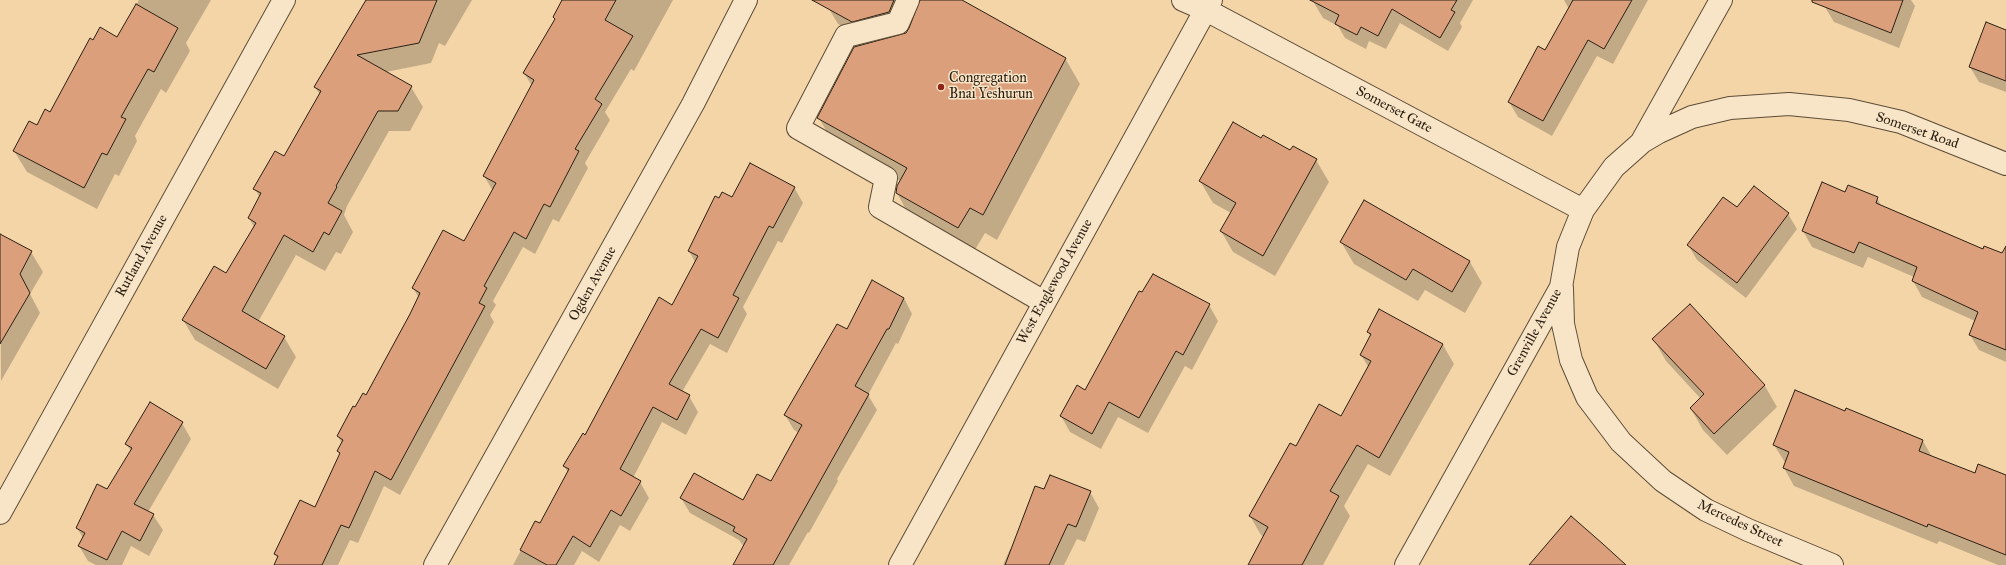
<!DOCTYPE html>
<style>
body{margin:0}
canvas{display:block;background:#f4d5a8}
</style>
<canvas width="2006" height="565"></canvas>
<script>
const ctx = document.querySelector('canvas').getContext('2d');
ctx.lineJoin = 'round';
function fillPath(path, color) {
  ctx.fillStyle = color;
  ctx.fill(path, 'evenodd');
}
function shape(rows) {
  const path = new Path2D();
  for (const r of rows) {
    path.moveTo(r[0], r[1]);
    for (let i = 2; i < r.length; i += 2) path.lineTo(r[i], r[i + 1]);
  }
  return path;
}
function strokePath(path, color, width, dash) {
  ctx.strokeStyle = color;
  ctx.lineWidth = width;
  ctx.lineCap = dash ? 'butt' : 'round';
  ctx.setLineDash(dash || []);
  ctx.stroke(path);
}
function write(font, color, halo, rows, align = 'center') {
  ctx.font = font + ' "IM FELL Great Primer",serif';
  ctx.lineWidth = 3;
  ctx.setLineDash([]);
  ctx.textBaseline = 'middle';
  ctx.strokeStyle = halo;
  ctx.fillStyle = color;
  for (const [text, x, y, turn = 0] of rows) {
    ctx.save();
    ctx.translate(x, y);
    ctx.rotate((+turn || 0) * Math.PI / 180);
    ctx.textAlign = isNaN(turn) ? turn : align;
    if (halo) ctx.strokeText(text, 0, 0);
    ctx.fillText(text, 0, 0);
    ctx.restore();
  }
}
fillPath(shape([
 [139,0,211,0,186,43,190,51,166,93,161,89,135,136,137,141,119,176,115,174,97,209,27,172,14,151,51,113,93,41,117,38],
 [367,0,472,0,445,46,439,43,431,63,386,72,411,87,423,107,410,131,389,131,347,206,344,215,353,232,341,254,336,252,325,271,296,255,258,322,284,337,296,357,278,389,195,340,183,320,226,274,254,227,249,218,260,198,255,189,284,157,320,95,315,87],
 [563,0,673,0,634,71,631,69,605,112,610,120,585,163,588,168,559,222,553,219,535,254,523,247,493,301,496,305,490,315,494,322,400,495,384,486,358,543,350,540,338,565,275,565,278,559,275,554,315,508,340,455,338,451,342,444,338,436,366,396,419,298,413,288,465,243,493,191,484,176,532,86,524,73,556,21,554,17],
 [834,0,908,0,861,37,838,24,829,9],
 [921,0,960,0,1065,58,1080,84,997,240,985,233,973,253,911,219,897,193,901,181,833,143,819,118,906,34,920,5],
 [1316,0,1473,0,1460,23,1462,27,1448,51,1400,23,1386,49,1369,41,1366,49,1345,38,1338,26,1323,18,1314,3],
 [1564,0,1648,0,1613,64,1597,56,1552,136,1518,117,1509,102,1546,51,1569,9],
 [1828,0,1911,0,1915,6,1899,48,1834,22,1825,7],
 [2006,31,2006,92,1979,82,1970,67],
 [1290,152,1316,160,1329,182,1275,276,1233,252,1221,231,1231,213,1213,203,1200,181],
 [794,187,803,203,782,243,778,241,743,307,747,314,727,353,710,344,682,392,689,396,698,412,686,435,662,422,633,478,640,482,649,498,630,531,620,525,599,562,582,551,574,565,513,565,536,522,540,524,568,473,564,466,673,306,695,262,689,251,719,200],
 [1846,193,1877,198,1882,207,1983,251,2006,256,2006,362,1979,350,1970,335,1975,321,1922,297,1913,281,1914,277,1868,257,1863,268,1812,247,1803,231],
 [1365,201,1470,262,1482,283,1465,313,1425,290,1418,301,1354,264,1341,242],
 [1738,209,1788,214,1797,229,1746,298,1697,260,1688,245],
 [0,235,31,252,43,272,30,294,40,313,1,381],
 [904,298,912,314,898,344,896,343,868,395,877,410,837,479,838,481,809,533,808,532,789,565,734,565,744,547,739,540,690,513,681,498,743,501,771,483,799,433,794,430,785,415,847,331],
 [1209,305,1218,321,1192,370,1185,366,1148,433,1118,417,1101,449,1070,432,1061,416,1086,391],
 [1690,306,1765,386,1777,407,1727,455,1703,430,1691,409,1701,399,1666,361,1654,340],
 [1379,311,1443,345,1454,364,1390,476,1368,464,1344,506,1350,516,1323,565,1249,565,1264,537,1261,535,1250,516,1296,447,1342,417,1369,368,1361,355,1371,337,1368,332],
 [1845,413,1923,441,1932,457,1975,474,2006,479,2006,565,1998,565,1939,541,1937,544,1794,486,1784,468,1786,464,1774,445],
 [182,423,191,439,148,512,153,515,163,530,149,556,131,546,122,565,96,565,88,561,79,546,83,538,77,528,107,491,131,451,126,444],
 [1044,490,1090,492,1099,508,1085,542,1077,539,1064,565,1003,565,1010,549,1012,550]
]), '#0003');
const building = shape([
 [366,0,437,0,419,43,357,55,412,86,398,111,378,111,336,186,337,187,328,203,342,211,329,235,324,232,313,252,284,235,242,311,285,336,266,369,182,320,214,266,226,273,256,223,248,218,261,193,253,189,275,151,284,156,321,91,314,87,366,0],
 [562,0,616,0,605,20,633,36,595,99,602,104,575,149,579,151,550,207,544,204,526,239,514,232,484,286,487,288,479,303,485,306,391,480,375,471,349,528,341,525,322,565,274,565,278,556,274,554,300,500,315,507,340,453,337,451,343,440,337,436,353,406,355,407,363,393,366,395,410,314,420,293,412,288,443,230,464,241,496,183,483,176,534,80,523,73,555,19,553,17,562,0],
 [812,0,894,0,889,12,852,22,812,0],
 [920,0,962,0,1066,58,983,215,970,208,958,228,896,193,897,186,907,168,817,118,854,47,906,33,909,28,920,0],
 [1310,0,1457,0,1451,10,1455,12,1440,38,1392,9,1378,36,1361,27,1357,35,1335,24,1339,15,1310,0],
 [1573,0,1632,0,1604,49,1588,40,1543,121,1508,102,1538,46,1545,50,1573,0],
 [1812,0,1903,0,1891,33,1812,2,1812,0],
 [136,4,178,28,154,72,148,69,121,117,126,119,107,155,102,153,84,188,13,151,29,121,37,125,45,109,50,112,90,38,93,40,100,27,117,37,136,4],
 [1986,22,2006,30,2006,81,1969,67,1986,22],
 [1233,122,1261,138,1263,135,1290,150,1293,146,1317,159,1263,256,1220,231,1236,203,1199,181,1233,122],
 [750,163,795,187,773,228,769,226,733,295,739,298,718,338,701,329,669,384,690,395,677,420,653,407,620,469,641,481,621,516,611,510,590,547,573,536,556,565,547,565,520,550,535,521,540,523,569,469,563,466,583,433,585,435,659,297,672,305,698,256,688,251,715,196,719,198,722,192,732,197,750,163],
 [1822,182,1845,192,1848,185,1878,197,1876,203,1983,249,1984,246,2002,253,2006,246,2006,350,1969,335,1978,312,1912,281,1917,267,1859,242,1854,253,1802,231,1822,182],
 [1754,186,1789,213,1737,283,1687,245,1723,197,1737,207,1754,186],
 [1364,200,1470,261,1452,292,1413,269,1406,280,1340,242,1364,200],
 [0,234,32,251,20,274,30,293,0,344,0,234],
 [1153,274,1210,304,1183,355,1176,351,1139,418,1109,402,1092,434,1060,416,1077,385,1085,390,1139,291,1142,292,1153,274],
 [872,280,904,298,889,329,887,329,855,386,869,394,773,565,733,565,747,539,733,531,735,527,680,498,694,473,743,500,757,474,771,481,802,425,784,415,837,324,847,329,872,280],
 [1690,304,1765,385,1714,434,1690,408,1704,394,1652,339,1690,304],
 [1379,309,1443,344,1379,458,1357,445,1330,491,1339,496,1302,565,1248,565,1268,527,1249,516,1290,443,1296,446,1319,404,1341,416,1371,361,1360,355,1371,334,1367,332,1379,309],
 [1795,390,1845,411,1846,408,1923,440,1919,451,1975,473,1978,464,2006,475,2006,555,1928,524,1927,527,1783,468,1789,452,1773,445,1795,390],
 [150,402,183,422,134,504,154,514,140,541,122,531,107,560,78,546,85,533,76,528,97,484,107,489,132,448,125,444,150,402],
 [1050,475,1091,491,1076,527,1068,524,1049,565,1005,565,1035,486,1044,489,1050,475],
 [1571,516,1603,544,1626,565,1529,565,1571,516]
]);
fillPath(building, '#db9f7c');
strokePath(building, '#2b2013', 1);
const minor = shape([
 [908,0,898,23,846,36,798,128,886,178,880,207,1044,302],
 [1183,0,1206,10,1583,210],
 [1642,142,1659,132,1692,117,1730,108,1789,104,1849,110,1901,122,2006,164],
 [1562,288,1563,324,1571,360,1587,397,1621,442,1663,481,1706,510,1748,530,1832,565],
 [0,513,284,0],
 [435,565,693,104,746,0],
 [900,565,1211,0],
 [1406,565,1561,287,1568,247,1583,210,1614,167,1641,143,1721,0]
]);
strokePath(minor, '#5d4d38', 24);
strokePath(minor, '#f8e4c6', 22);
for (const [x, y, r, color] of [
 [941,87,4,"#8f2418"]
]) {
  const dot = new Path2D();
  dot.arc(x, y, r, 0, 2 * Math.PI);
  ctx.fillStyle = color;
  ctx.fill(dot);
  strokePath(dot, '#f8e4c6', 1.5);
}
write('14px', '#2b2013', '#f8e4c6', [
 ["Congregation",949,79],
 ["Bnai Yeshurun",949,95]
], 'left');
write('14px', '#2b2013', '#f8e4c6', [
 ["Somerset Gate",1394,110,28],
 ["Somerset Road",1917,131,19],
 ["Rutland Avenue",142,256,-61],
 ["West Englewood Avenue",1055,282,-61],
 ["Ogden Avenue",593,284,-61],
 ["Grenville Avenue",1535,333,-61],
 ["Mercedes Street",1740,524,25]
]);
</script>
